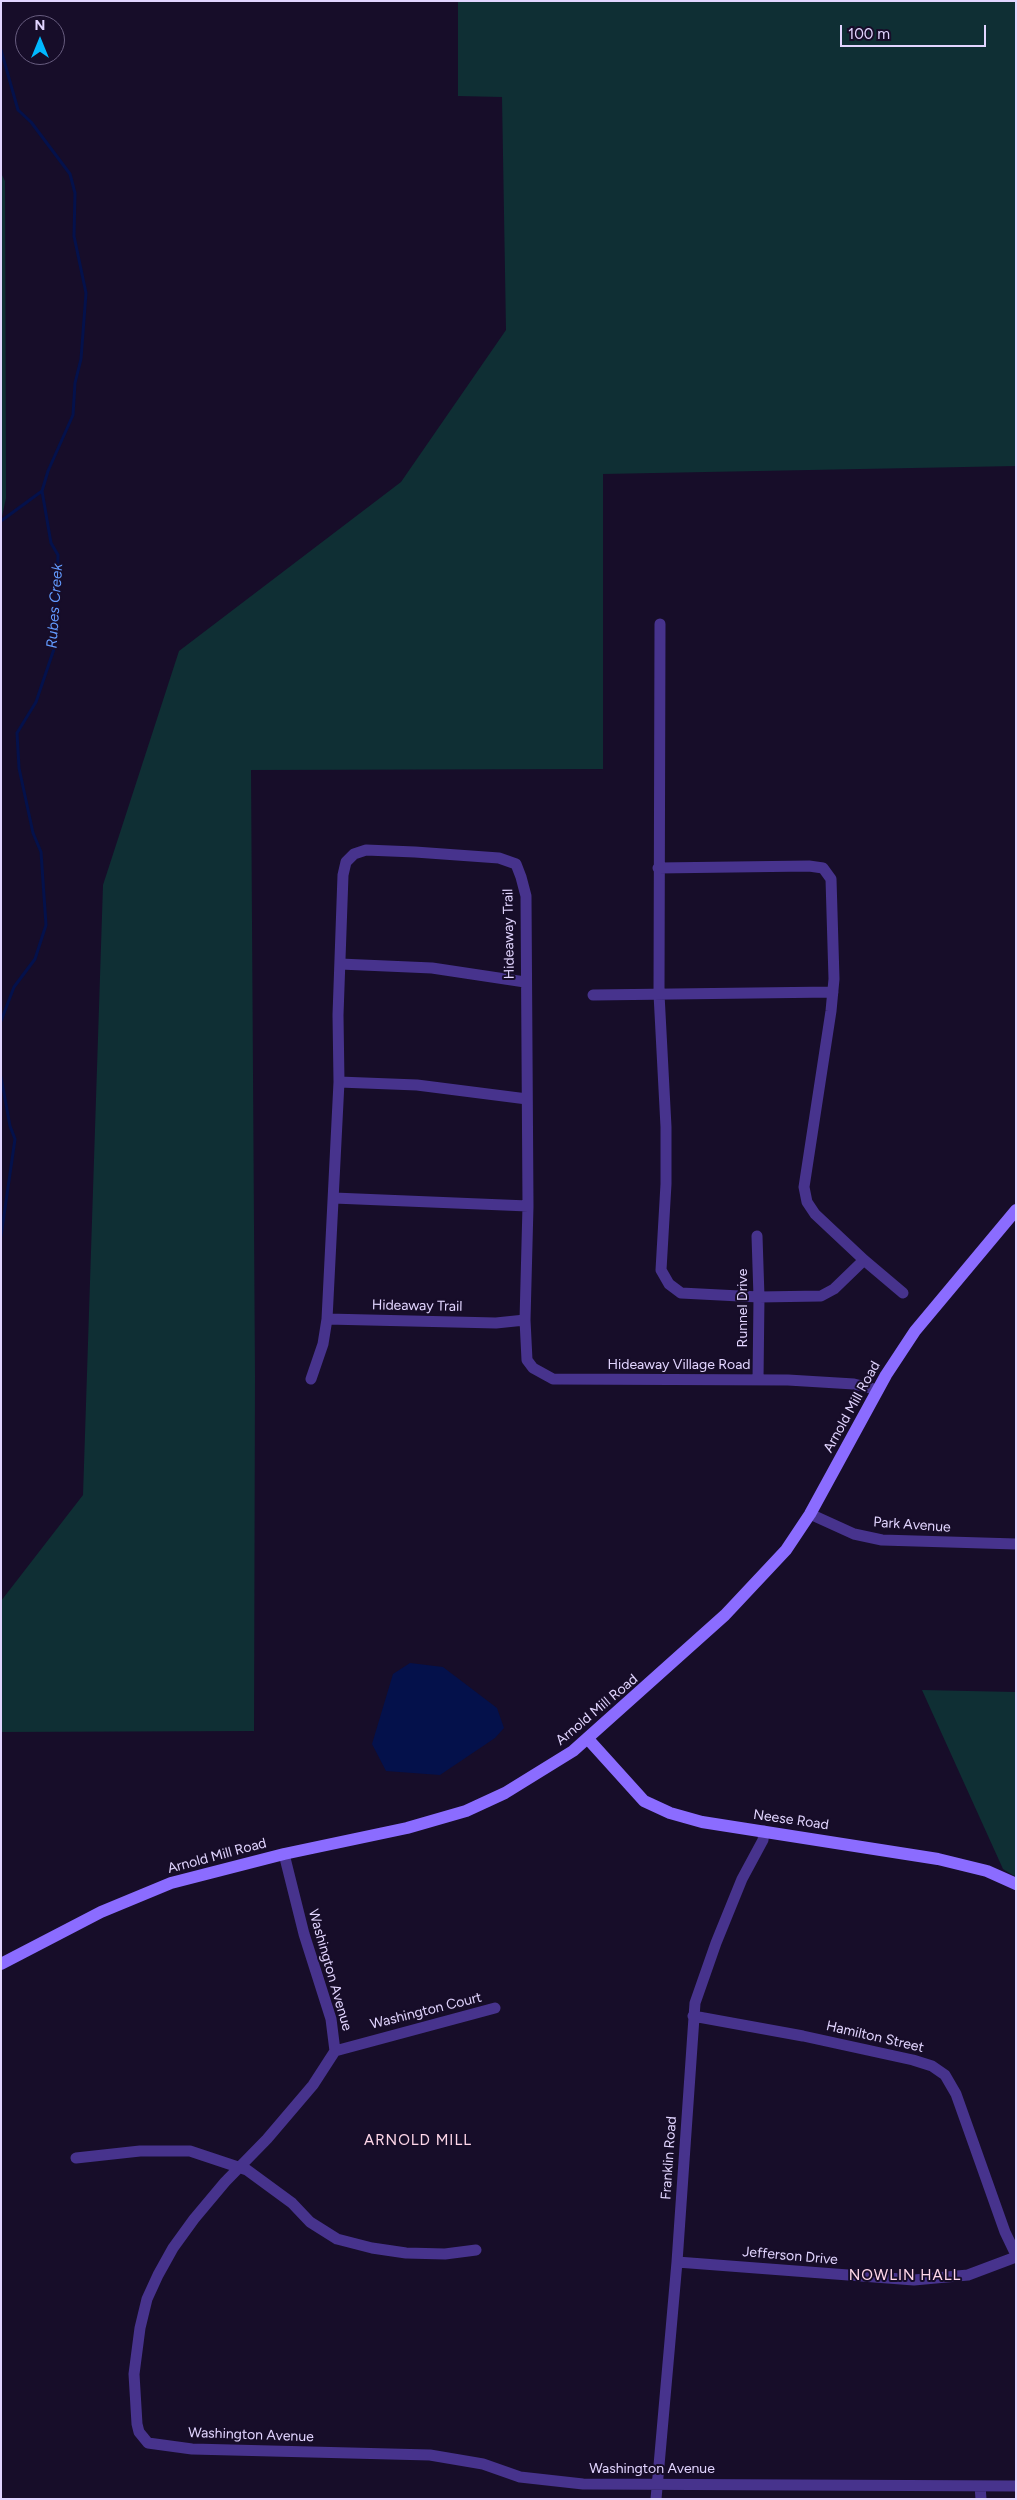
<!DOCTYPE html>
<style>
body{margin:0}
#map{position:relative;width:1017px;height:2500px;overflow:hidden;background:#170d29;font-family:Figtree,sans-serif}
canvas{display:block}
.frame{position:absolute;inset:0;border:2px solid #e2d5ff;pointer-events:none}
.north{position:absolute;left:15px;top:15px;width:50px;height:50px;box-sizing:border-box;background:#170d29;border:1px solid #685d7f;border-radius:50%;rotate:0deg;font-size:14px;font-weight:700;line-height:20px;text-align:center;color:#e2d5ff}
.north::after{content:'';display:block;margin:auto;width:18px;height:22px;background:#01b8ff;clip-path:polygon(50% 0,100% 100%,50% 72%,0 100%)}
.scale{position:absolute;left:840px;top:25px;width:146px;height:22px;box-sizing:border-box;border:2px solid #e2d5ff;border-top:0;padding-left:6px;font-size:15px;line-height:18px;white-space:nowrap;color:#e2d5ff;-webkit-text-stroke:4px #170d29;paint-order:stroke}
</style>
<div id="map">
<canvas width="1017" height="2500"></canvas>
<div class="frame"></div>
<div class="north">N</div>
<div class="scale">100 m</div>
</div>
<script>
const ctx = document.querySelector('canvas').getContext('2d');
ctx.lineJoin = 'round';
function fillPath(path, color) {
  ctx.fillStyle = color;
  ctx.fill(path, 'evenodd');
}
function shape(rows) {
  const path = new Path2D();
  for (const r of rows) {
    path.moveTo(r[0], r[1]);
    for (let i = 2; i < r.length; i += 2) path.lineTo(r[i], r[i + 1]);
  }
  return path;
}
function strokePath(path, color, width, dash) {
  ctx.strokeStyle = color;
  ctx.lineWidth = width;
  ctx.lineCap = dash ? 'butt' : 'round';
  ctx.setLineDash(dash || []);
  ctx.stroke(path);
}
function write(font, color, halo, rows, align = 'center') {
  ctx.font = font + ' Figtree,sans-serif';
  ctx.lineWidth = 4;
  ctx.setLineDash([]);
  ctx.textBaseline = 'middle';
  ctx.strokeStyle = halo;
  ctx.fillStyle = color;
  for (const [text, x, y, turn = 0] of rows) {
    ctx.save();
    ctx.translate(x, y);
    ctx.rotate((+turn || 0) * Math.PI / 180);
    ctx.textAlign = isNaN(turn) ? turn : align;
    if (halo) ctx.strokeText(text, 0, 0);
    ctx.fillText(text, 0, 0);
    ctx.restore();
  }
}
fillPath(shape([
 [458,1,1016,1,1016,466,603,474,603,769,251,770,255,1376,254,1731,1,1732,1,1601,83,1495,103,885,179,651,401,482,506,330,502,97,458,96],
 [1,173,5,181,6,498,1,521],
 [922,1690,1016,1692,1016,1877,1003,1869]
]), '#0f2f34');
fillPath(shape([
 [410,1663,443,1667,497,1708,504,1728,495,1738,440,1775,386,1771,372,1744,393,1674]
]), '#04114b');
strokePath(shape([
 [1,50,18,110,31,122,70,174,75,193,74,236,86,293,81,359,75,383,73,415,48,471,42,491,51,543,58,555,55,646,36,702,17,733,19,768,33,833,41,852,46,925,35,959,14,987,1,1021],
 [1,521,42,491],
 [1,1077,10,1126,15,1139,1,1236]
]), '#04114b', 3);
strokePath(shape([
 [660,624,659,994,666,1127,666,1184,661,1270,669,1284,681,1293,759,1297,821,1296,834,1289,864,1260],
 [658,868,809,866,823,868,831,879,834,979,831,1011,804,1187,807,1202,815,1214,864,1260,903,1293],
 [340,964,432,968,525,982],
 [593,995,833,992],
 [339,1082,417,1085,527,1099],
 [334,1198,528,1206],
 [757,1236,759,1297,758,1380],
 [327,1319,496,1323,525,1320],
 [311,1379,323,1344,327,1319,339,1082,338,1015,343,875,346,862,354,854,366,850,415,852,499,858,516,864,521,877,526,896,528,1206,525,1320,527,1360,533,1368,553,1379,788,1380,854,1384,878,1390],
 [810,1514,854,1534,882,1540,1016,1544],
 [284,1854,304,1934,331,2019,335,2051,313,2085,267,2139,225,2182,194,2219,173,2248,158,2275,147,2299,140,2328,134,2374,137,2424,139,2432,148,2443,192,2449,430,2455,483,2464,520,2477,583,2484,1016,2486],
 [693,2016,803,2036,913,2060,932,2066,945,2075,956,2094,1005,2232,1016,2255],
 [335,2051,495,2008],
 [76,2158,140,2151,190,2151,247,2170,292,2203,310,2222,337,2239,372,2248,406,2253,445,2254,476,2250],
 [677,2262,914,2280,968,2275,1016,2257],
 [980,2486,981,2499],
 [656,2499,677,2262,695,2003,716,1943,742,1879,763,1840,764,1831]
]), '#47338d', 11);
strokePath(shape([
 [588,1739,644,1801,670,1813,702,1822,938,1859,987,1871,1016,1884],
 [1,1964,101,1912,171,1883,284,1854,407,1828,466,1811,505,1793,573,1751,725,1615,786,1550,810,1514,886,1375,915,1331,1016,1210]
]), '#8b6cff', 12);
write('14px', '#e2d5ff', '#170d29', [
 ["Hideaway Trail",509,934,-91],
 ["Hideaway Trail",417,1306,1],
 ["Runnel Drive",743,1308,-90],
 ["Hideaway Village Road",679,1365],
 ["Arnold Mill Road",852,1407,-61],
 ["Park Avenue",912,1525,4],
 ["Arnold Mill Road",597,1710,-40],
 ["Neese Road",791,1820,8],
 ["Arnold Mill Road",217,1856,-15],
 ["Washington Avenue",330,1970,74],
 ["Washington Court",426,2011,-14],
 ["Hamilton Street",875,2037,13],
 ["Franklin Road",669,2158,-86],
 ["Jefferson Drive",790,2256,5],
 ["Washington Avenue",251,2435,2],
 ["Washington Avenue",652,2469]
]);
write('italic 15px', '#639bff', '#170d29', [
 ["Rubes Creek",55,606,-86]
]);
ctx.letterSpacing = '1px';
write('15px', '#ffd7e9', '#170d29', [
 ["ARNOLD MILL",418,2141],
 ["NOWLIN HALL",905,2276]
]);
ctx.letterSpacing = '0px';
</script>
